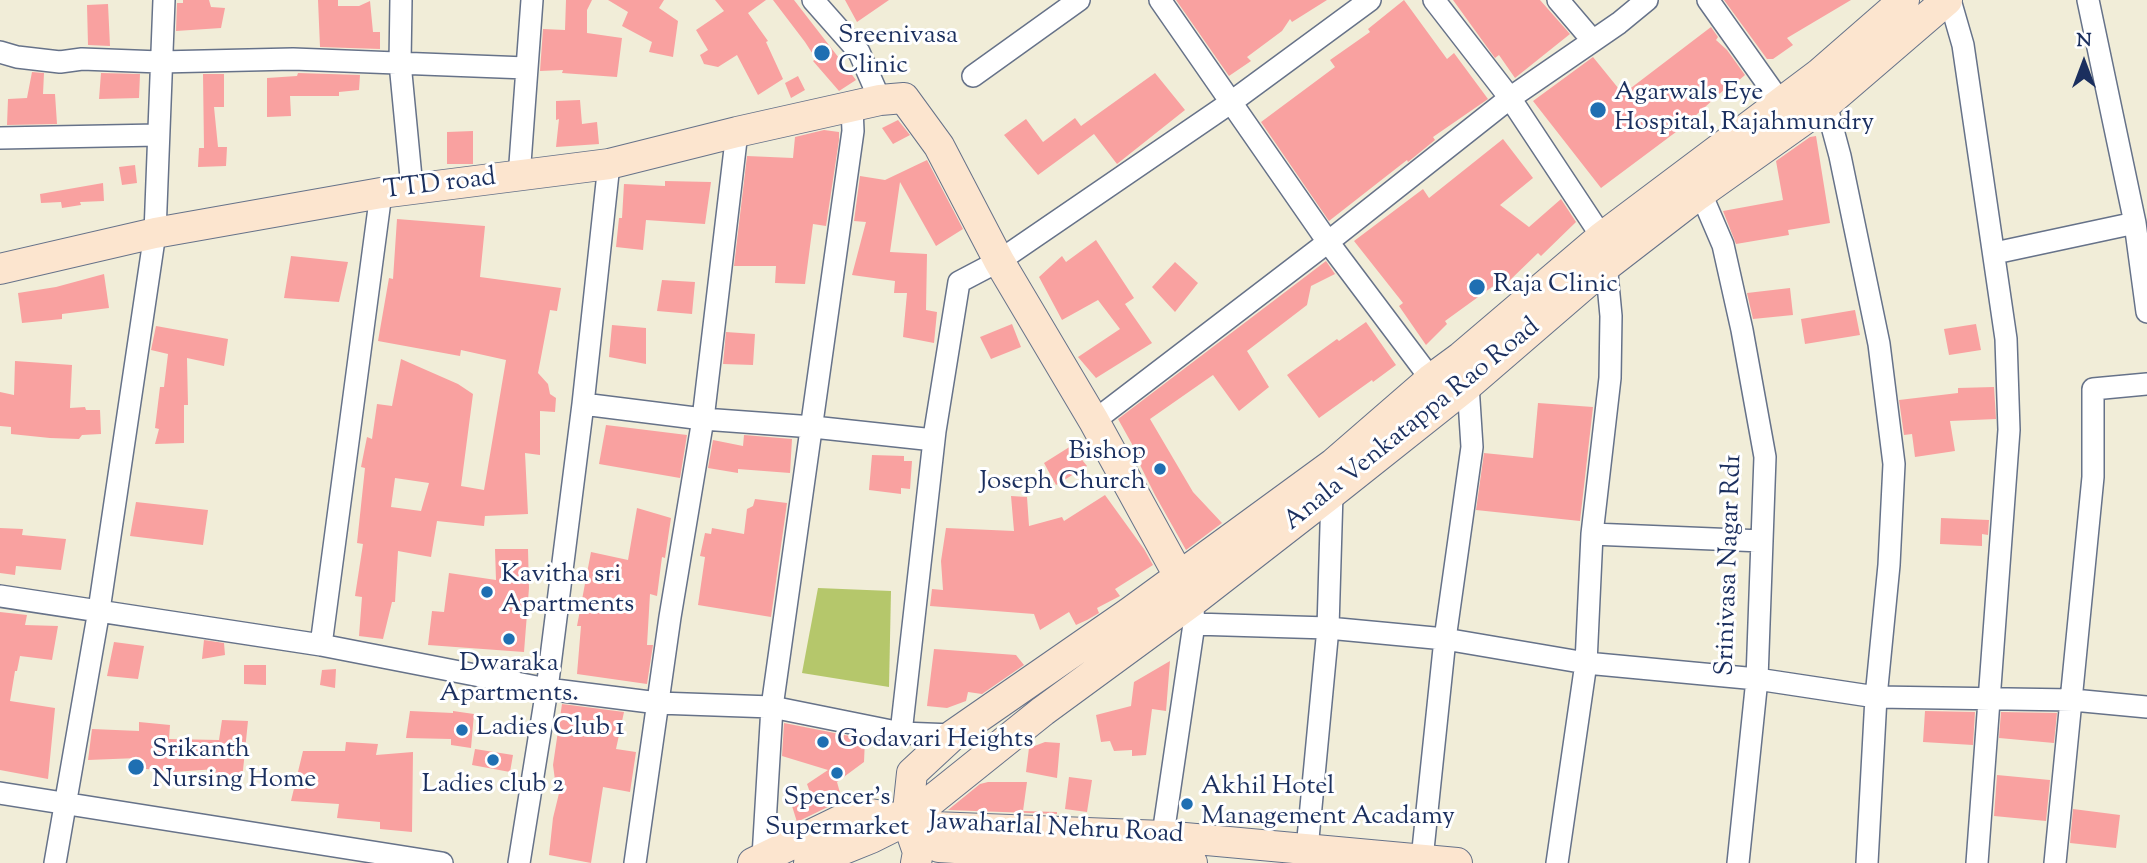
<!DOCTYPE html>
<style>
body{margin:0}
#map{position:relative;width:2147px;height:863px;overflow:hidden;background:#f1edd8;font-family:"Sorts Mill Goudy",serif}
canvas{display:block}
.north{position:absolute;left:2049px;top:28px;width:70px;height:70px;-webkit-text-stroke:5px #fff;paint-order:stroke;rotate:0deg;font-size:19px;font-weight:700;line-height:28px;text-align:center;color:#1b2f5e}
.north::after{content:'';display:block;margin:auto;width:24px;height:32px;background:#1b2f5e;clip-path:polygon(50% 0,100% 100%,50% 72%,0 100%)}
</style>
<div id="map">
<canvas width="2147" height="863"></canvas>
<div class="north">N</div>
</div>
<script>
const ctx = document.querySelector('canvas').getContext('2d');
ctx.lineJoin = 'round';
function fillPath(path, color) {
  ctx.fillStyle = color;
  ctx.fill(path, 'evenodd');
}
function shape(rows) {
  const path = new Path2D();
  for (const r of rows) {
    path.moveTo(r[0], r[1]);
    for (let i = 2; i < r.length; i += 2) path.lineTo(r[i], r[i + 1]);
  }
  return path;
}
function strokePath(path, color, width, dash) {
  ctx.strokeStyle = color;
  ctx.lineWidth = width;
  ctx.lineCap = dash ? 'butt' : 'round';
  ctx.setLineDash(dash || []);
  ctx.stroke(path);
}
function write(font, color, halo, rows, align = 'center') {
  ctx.font = font + ' "Sorts Mill Goudy",serif';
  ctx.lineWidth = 6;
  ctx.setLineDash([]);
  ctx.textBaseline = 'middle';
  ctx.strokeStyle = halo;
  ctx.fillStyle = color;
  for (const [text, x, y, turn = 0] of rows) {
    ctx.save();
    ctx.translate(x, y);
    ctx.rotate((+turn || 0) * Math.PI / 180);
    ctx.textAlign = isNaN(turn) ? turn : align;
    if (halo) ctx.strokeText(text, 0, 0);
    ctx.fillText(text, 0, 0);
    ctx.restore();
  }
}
fillPath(shape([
 [818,588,891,591,889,687,802,673]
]), '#b5c76b');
fillPath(shape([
 [183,0,209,0,211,7,225,8,221,28,176,31,177,3,183,3],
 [318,0,338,0,338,6,359,6,370,1,373,32,380,32,380,49,320,47],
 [566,0,592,0,587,10,587,33,622,38,617,77,562,73,563,70,540,71,543,29,565,30],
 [608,0,664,0,659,8,678,21,673,57,649,52,652,42,622,26,628,12],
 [715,0,766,0,748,13,768,41,766,42,783,79,758,95,737,55,718,67,704,64,700,55,708,50,696,30,724,11],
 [773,0,794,0,856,80,839,91,813,61,816,59,805,42],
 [845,0,889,0,857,22],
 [1176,0,1327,0,1292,22,1290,19,1282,31,1247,57,1251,61,1229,76],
 [1404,0,1447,59,1454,53,1488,99,1433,137,1435,140,1408,162,1407,160,1329,221,1261,122,1335,67,1330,60,1370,32,1368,29],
 [1453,0,1540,0,1570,34,1515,78,1499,55,1495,58],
 [1724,0,1851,0,1787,38,1793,45,1773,59,1767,59],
 [108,4,110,46,88,45,87,5],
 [1711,27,1718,37,1716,40,1727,50,1745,75,1738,81,1736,79,1684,126,1601,188,1533,101,1593,57,1623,94],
 [32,72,44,73,43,94,55,94,57,124,7,125,8,99,27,98],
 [101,73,140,74,139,98,99,99],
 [298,73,360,75,359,90,339,92,339,96,290,96,291,116,267,117,267,78,297,76],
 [1155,73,1185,110,1117,164,1094,134,1038,175,1004,135,1026,119,1043,142,1075,118,1081,126],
 [203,74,224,74,224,107,214,107,218,147,227,147,226,166,198,167,199,148,204,148],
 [798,76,805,90,791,98,785,83],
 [580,100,582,124,597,122,599,144,556,147,559,119,556,120,556,101],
 [898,120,910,135,893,144,882,128],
 [824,130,839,132,839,140,826,226,813,224,805,284,775,283,776,266,734,266,747,156,793,158,795,137],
 [473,131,473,164,447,164,447,132],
 [1816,136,1830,223,1788,230,1789,235,1736,244,1723,211,1783,200,1776,161,1810,137],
 [1503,139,1533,178,1500,205,1529,227,1561,199,1576,222,1541,256,1538,253,1507,283,1503,279,1445,321,1447,324,1426,345,1399,306,1403,303,1354,241,1423,189,1429,198],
 [927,160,963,229,936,246,900,182,890,252,927,254,926,310,937,312,934,343,903,337,907,293,894,293,895,281,852,275,866,222,854,221,860,176,885,180],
 [135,165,137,183,122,185,119,167],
 [665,181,711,182,705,224,646,220,643,250,616,247,619,218,622,218,624,184,665,186],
 [103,183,104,201,80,202,81,205,62,208,61,202,41,203,40,194],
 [397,219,485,226,480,277,561,288,557,311,550,310,538,373,548,384,550,394,556,398,555,412,540,411,540,455,525,453,528,514,485,516,484,526,437,521,431,557,398,551,395,602,392,602,383,639,359,636,362,597,355,596,363,544,357,543,365,468,361,467,367,437,372,439,377,404,392,406,401,359,458,384,473,394,461,486,484,490,506,360,461,350,460,356,378,341,389,278,393,279],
 [395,478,429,483,421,511,391,507],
 [1096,240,1134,298,1125,304,1152,343,1096,378,1078,357,1120,329,1098,300,1062,320,1039,277,1062,256,1066,262],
 [291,256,348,262,339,302,284,298],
 [1326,261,1335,274,1311,286,1307,305,1247,351,1269,387,1239,411,1213,375,1150,419,1193,492,1222,523,1186,550,1155,495,1135,455,1137,453,1118,419],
 [1175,262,1198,283,1175,312,1152,287],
 [104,274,109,308,62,314,62,319,22,323,18,293,56,287],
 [662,280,695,282,692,314,657,311],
 [1790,288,1793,315,1753,319,1747,293],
 [1855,310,1860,335,1805,344,1801,319],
 [1366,322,1396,365,1373,382,1372,380,1319,418,1287,375,1337,339,1339,341],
 [1012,324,1021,347,991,359,980,337],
 [1976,324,1981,350,1949,355,1944,329],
 [612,325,646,328,646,364,609,357],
 [156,326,228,339,224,366,187,358,188,405,184,405,184,443,155,444,159,429,155,428,160,387,164,387,168,354,151,350],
 [726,332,755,334,753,365,723,364],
 [15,361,72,365,70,408,85,407,86,410,100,410,101,434,82,435,79,439,50,438,11,434,11,427,0,426,0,392,14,395],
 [1994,387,1996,419,1950,421,1955,451,1915,457,1912,434,1904,435,1899,400,1958,393,1958,388],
 [1538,403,1593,407,1580,521,1476,510,1484,453,1533,458],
 [606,425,687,435,680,478,599,464],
 [744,435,792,439,790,473,738,469,738,473,708,468,713,440,743,446],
 [1071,446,1087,466,1056,485,1044,463],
 [872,455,904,456,904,461,912,461,910,489,901,488,901,494,869,490],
 [1105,495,1144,549,1153,565,1115,589,1120,596,1097,608,1099,613,1087,620,1076,625,1069,612,1040,630,1034,614,930,606,932,589,943,590,941,561,946,528,1014,531,1011,496,1027,497,1029,526,1062,517,1064,521],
 [755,499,787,503,771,617,698,605,705,557,700,556,705,533,711,534,712,528,744,534,747,509,753,506],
 [136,502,208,510,203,545,130,536],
 [637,508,671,518,665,558,662,557,657,596,650,594,647,645,653,645,647,684,577,674,581,626,577,626,591,552,628,560],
 [1941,518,1989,520,1988,535,1982,534,1982,546,1940,544],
 [0,528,23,529,22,535,66,539,61,570,16,566,15,575,0,573],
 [495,549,528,549,529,588,524,652,428,645,432,611,444,612,449,573,496,580],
 [0,612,27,615,25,625,58,626,52,660,20,656,17,671,15,671,10,701,55,708,48,779,0,770],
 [204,640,224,643,225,655,202,659],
 [114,642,144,646,138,679,107,676],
 [934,649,1016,655,1024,665,982,694,968,692,966,701,947,708,927,706],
 [1170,661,1166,711,1152,709,1146,755,1132,756,1132,750,1114,751,1110,741,1101,742,1096,715,1131,706,1134,682],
 [244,665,266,665,266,685,244,684],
 [336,669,335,688,320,685,322,670],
 [562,704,624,712,616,749,636,752,630,792,603,787,591,863,549,855,553,818,562,781,555,780,553,765],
 [410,711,453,713,453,711,474,714,471,748,451,745,451,739,406,738],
 [1925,711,1975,712,1973,745,1923,742],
 [2001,712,2057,713,2054,743,1999,738],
 [222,720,248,721,241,790,214,786,216,769,174,772,137,768,138,758,88,760,92,729,139,731,139,722,170,725,169,739,219,740],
 [784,723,865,739,864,762,837,782,842,800,797,822,792,806,812,798,807,784,828,770,782,756],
 [346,742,378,744,376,755,413,752,412,832,380,829,380,822,337,818,339,804,291,801,303,751,345,751],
 [1045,742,1060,743,1057,778,1026,772,1029,748],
 [475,749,513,755,510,772,472,765],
 [1997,775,2050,780,2046,821,1994,816],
 [1069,777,1092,780,1087,812,1065,809],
 [988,782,1027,782,1023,811,1057,812,1057,814,948,810,980,784],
 [2073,809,2120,815,2116,848,2070,843]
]), '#f9a1a0');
const street = shape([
 [401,0,400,63,412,188],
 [813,0,859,52,880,100],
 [1160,0,1328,242,1431,379],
 [1434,0,1510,98,1602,237,1605,252,1611,316,1610,378,1592,534,1586,663,1557,863],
 [1558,0,1593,41],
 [1708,0,1781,103],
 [1950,0,1963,45,2006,339,2009,430,1977,863],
 [2088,0,2135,223,2147,312],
 [0,52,17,57,60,62,82,59,160,62,293,59,526,68],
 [973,76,1079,0],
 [1826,104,1840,156,1879,344,1894,464,1889,565,1876,697,1867,863],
 [0,138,158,135],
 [519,177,532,0],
 [1698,195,1705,203,1723,245,1742,330,1765,457,1757,679,1738,863],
 [1995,253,2135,223],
 [583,404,703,419,813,427,934,440],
 [1094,421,1328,242,1510,98,1619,23,1647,0],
 [1592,534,1762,541],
 [0,596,321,645,547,689,658,703,772,707,901,733,953,735],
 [1194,624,1328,628,1445,639,1586,663,1757,679,1876,697,2073,700,2147,707],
 [321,645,381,193],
 [901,733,935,431,959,282,999,261,1230,103,1370,0],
 [0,793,442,863],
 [1161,848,1194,624,1193,610],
 [1307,849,1328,628,1332,493],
 [763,857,772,707,853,131,852,108],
 [1422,859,1445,639,1472,447,1468,385],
 [55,863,99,610,155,233,164,0],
 [519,863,547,689,583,404,609,164],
 [635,863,670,617,703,419,737,132],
 [2055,863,2093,477,2093,389,2147,384]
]);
const secondary = shape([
 [0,269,155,233,381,193,609,164,737,132,880,100,904,98,939,146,999,261,1094,421,1179,576],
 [939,847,1192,863],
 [753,863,858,812,907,820,934,827,1163,836,1457,863],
 [809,863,871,838,907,820,1043,711,1193,601,1332,493,1468,385,1606,266,1698,195,1826,104,1947,0],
 [916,863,918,852,907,820,912,773,953,735,1129,613,1333,464,1431,379,1461,357,1602,237,1819,74,1904,0]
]);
strokePath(street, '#667289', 24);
strokePath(secondary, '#667289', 32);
strokePath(street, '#fff', 21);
strokePath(secondary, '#fce5cf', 30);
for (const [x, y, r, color] of [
 [822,53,9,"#1f6fb2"],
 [1598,110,9,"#1f6fb2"],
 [1477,287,9,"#1f6fb2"],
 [1160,469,7,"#1f6fb2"],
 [487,592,7,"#1f6fb2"],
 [509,639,7,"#1f6fb2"],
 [462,730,7,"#1f6fb2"],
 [823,742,7,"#1f6fb2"],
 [493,760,7,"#1f6fb2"],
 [136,767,9,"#1f6fb2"],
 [837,773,7,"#1f6fb2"],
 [1187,804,7,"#1f6fb2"]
]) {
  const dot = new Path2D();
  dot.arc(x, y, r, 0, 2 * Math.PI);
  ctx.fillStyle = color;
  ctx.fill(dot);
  strokePath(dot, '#fff', 2.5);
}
write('26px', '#1b2f5e', '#fff', [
 ["Sreenivasa",838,38],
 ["Clinic",838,68],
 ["Agarwals Eye",1614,95],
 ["Hospital, Rajahmundry",1614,125],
 ["Raja Clinic",1493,287],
 ["Bishop",1146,454,"right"],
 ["Joseph Church",1146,484,"right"],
 ["Kavitha sri",501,577],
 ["Apartments",501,607],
 ["Dwaraka",509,666,"center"],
 ["Apartments.",509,696,"center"],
 ["Ladies Club 1",476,730],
 ["Godavari Heights",837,742],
 ["Srikanth",152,752],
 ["Nursing Home",152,782],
 ["Ladies club 2",493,787,"center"],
 ["Akhil Hotel",1201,789],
 ["Management Acadamy",1201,819],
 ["Spencer's",837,800,"center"],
 ["Supermarket",837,830,"center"]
], 'left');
write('26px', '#1b2f5e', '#fff', [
 ["TTD road",440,186,-7],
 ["Anala Venkatappa Rao Road",1413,426,-39],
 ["Srinivasa Nagar Rd1",1731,565,-88],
 ["Jawaharlal Nehru Road",1056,830,3]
]);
</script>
